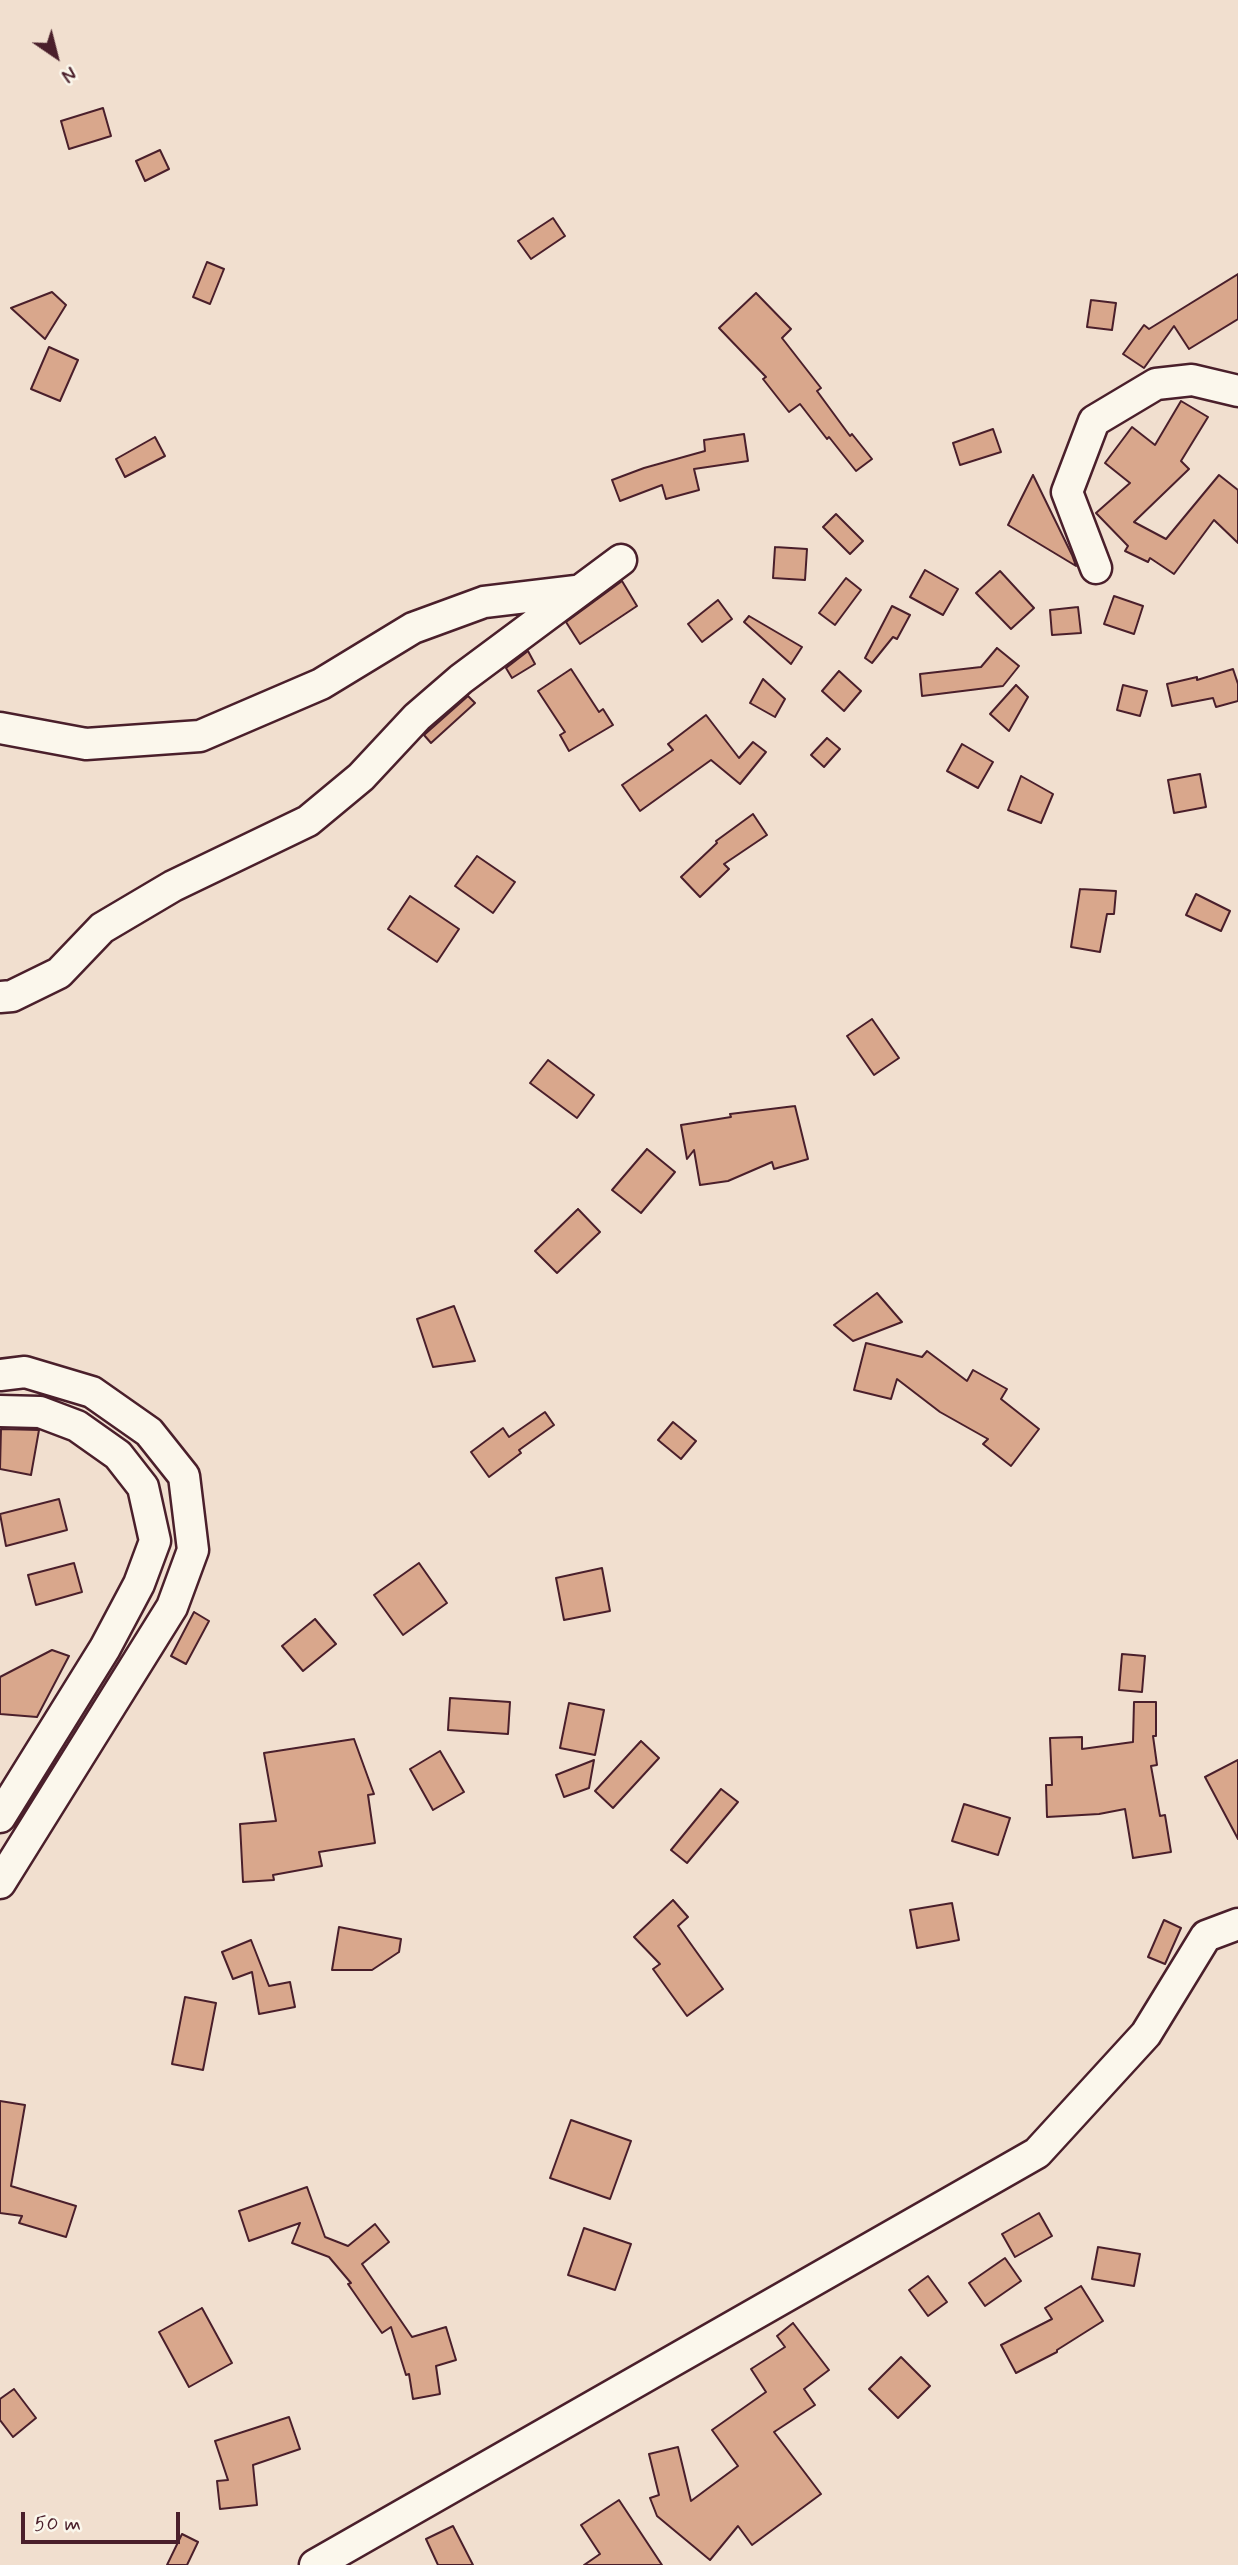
<!DOCTYPE html>
<style>
body{margin:0}
#map{position:relative;width:1238px;height:2565px;overflow:hidden;background:#f1dfcf;font-family:Mynerve,sans-serif}
canvas{display:block}
.north{position:absolute;left:21px;top:21px;width:70px;height:70px;-webkit-text-stroke:5px #fbf7ec;paint-order:stroke;rotate:145deg;font-size:19px;font-weight:700;line-height:28px;text-align:center;color:#4a1f2b}
.north::after{content:'';display:block;margin:auto;width:24px;height:32px;background:#4a1f2b;clip-path:polygon(50% 0,100% 100%,50% 72%,0 100%)}
.scale{position:absolute;left:21px;top:2512px;width:159px;height:32px;box-sizing:border-box;border:4px solid #4a1f2b;border-top:0;padding-left:9px;font-size:21px;line-height:24px;white-space:nowrap;color:#4a1f2b;-webkit-text-stroke:5px #fbf7ec;paint-order:stroke}
</style>
<div id="map">
<canvas width="1238" height="2565"></canvas>
<div class="north">N</div>
<div class="scale">50 m</div>
</div>
<script>
const ctx = document.querySelector('canvas').getContext('2d');
ctx.lineJoin = 'round';
function fillPath(path, color) {
  ctx.fillStyle = color;
  ctx.fill(path, 'evenodd');
}
function shape(rows) {
  const path = new Path2D();
  for (const r of rows) {
    path.moveTo(r[0], r[1]);
    for (let i = 2; i < r.length; i += 2) path.lineTo(r[i], r[i + 1]);
  }
  return path;
}
function strokePath(path, color, width, dash) {
  ctx.strokeStyle = color;
  ctx.lineWidth = width;
  ctx.lineCap = dash ? 'butt' : 'round';
  ctx.setLineDash(dash || []);
  ctx.stroke(path);
}
const building = shape([
 [103,108,111,136,69,149,61,121,103,108],
 [160,150,169,169,145,181,136,161,160,150],
 [553,218,565,236,531,259,518,241,553,218],
 [207,262,224,269,210,304,193,297,207,262],
 [1238,274,1238,319,1189,349,1174,326,1144,368,1123,354,1144,325,1149,329,1238,274],
 [52,292,66,305,45,339,11,308,52,292],
 [756,293,791,329,782,338,821,388,817,391,850,436,852,434,872,459,856,471,829,437,827,439,800,404,789,412,763,379,766,377,719,328,756,293],
 [1091,300,1116,303,1112,330,1087,327,1091,300],
 [49,347,78,360,60,401,31,389,49,347],
 [1181,401,1208,417,1181,461,1189,469,1134,522,1166,539,1219,475,1238,490,1238,543,1214,520,1174,574,1150,558,1148,562,1125,551,1128,546,1096,513,1130,483,1105,463,1132,427,1155,445,1181,401],
 [993,429,1001,452,960,465,953,443,993,429],
 [744,434,748,461,694,469,699,490,666,499,662,485,620,501,612,480,644,468,705,451,704,440,744,434],
 [155,437,165,456,125,477,116,459,155,437],
 [1033,475,1072,555,1076,566,1008,525,1033,475],
 [836,514,863,541,850,554,823,527,836,514],
 [775,547,807,549,805,580,773,578,775,547],
 [925,570,958,589,943,615,910,597,925,570],
 [1000,571,1034,608,1011,629,976,593,1000,571],
 [846,578,861,590,835,625,819,613,846,578],
 [622,581,637,606,580,644,566,622,622,581],
 [1114,596,1143,606,1134,634,1104,624,1114,596],
 [718,600,732,619,702,642,688,624,718,600],
 [892,606,910,615,897,639,893,637,872,663,865,658,892,606],
 [1078,607,1081,633,1052,635,1050,610,1078,607],
 [749,616,802,647,791,664,744,622,749,616],
 [997,648,1019,666,1003,686,922,696,920,674,981,667,997,648],
 [528,651,535,664,512,678,506,668,528,651],
 [571,669,599,712,603,709,613,725,569,751,560,735,565,732,538,691,571,669],
 [1233,669,1238,684,1238,701,1216,707,1213,698,1172,706,1167,684,1197,677,1197,680,1233,669],
 [839,671,861,691,844,711,822,691,839,671],
 [763,679,785,699,775,717,750,703,763,679],
 [1016,685,1028,697,1009,731,990,714,1016,685],
 [1123,685,1147,691,1140,716,1117,710,1123,685],
 [468,696,475,703,431,743,424,735,468,696],
 [706,715,739,758,753,742,766,752,740,784,711,760,640,811,622,785,673,750,668,744,706,715],
 [827,738,840,749,824,767,811,755,827,738],
 [962,744,993,762,978,788,947,771,962,744],
 [1200,774,1206,807,1174,813,1168,780,1200,774],
 [1021,776,1053,794,1041,823,1008,810,1021,776],
 [753,814,767,835,724,864,729,869,700,897,681,877,717,843,716,841,753,814],
 [477,856,515,882,493,913,455,886,477,856],
 [1080,889,1116,891,1114,914,1107,914,1100,952,1071,947,1080,889],
 [1196,894,1230,911,1221,931,1186,915,1196,894],
 [410,896,459,929,437,962,388,929,410,896],
 [872,1019,899,1058,874,1075,847,1036,872,1019],
 [548,1060,594,1095,577,1118,530,1083,548,1060],
 [795,1106,808,1159,774,1169,772,1162,728,1181,700,1185,694,1150,687,1159,681,1125,731,1117,730,1114,795,1106],
 [647,1149,675,1172,641,1213,612,1190,647,1149],
 [578,1209,600,1232,557,1273,535,1251,578,1209],
 [877,1293,902,1322,853,1341,834,1325,877,1293],
 [454,1306,475,1361,433,1367,417,1319,454,1306],
 [866,1343,922,1357,927,1351,967,1381,973,1370,1007,1389,1001,1399,1039,1429,1011,1466,983,1444,988,1439,940,1412,897,1379,891,1399,854,1390,866,1343],
 [545,1412,554,1425,519,1450,521,1453,489,1477,471,1452,503,1428,509,1437,545,1412],
 [673,1422,696,1441,681,1459,658,1440,673,1422],
 [1,1429,39,1430,31,1475,0,1469,1,1429],
 [59,1499,67,1530,6,1546,0,1514,59,1499],
 [74,1563,82,1592,36,1605,28,1575,74,1563],
 [419,1563,447,1603,403,1635,374,1595,419,1563],
 [602,1568,610,1611,564,1620,556,1578,602,1568],
 [194,1612,209,1621,186,1664,171,1656,194,1612],
 [315,1619,336,1644,303,1671,282,1646,315,1619],
 [52,1650,69,1656,37,1717,0,1714,0,1677,52,1650],
 [1122,1654,1145,1656,1142,1692,1119,1690,1122,1654],
 [450,1698,510,1702,508,1734,448,1730,450,1698],
 [1134,1702,1156,1702,1156,1736,1153,1736,1157,1765,1151,1766,1160,1816,1165,1815,1171,1852,1133,1858,1125,1809,1099,1814,1047,1817,1046,1785,1052,1785,1050,1738,1082,1737,1082,1749,1133,1742,1134,1702],
 [569,1703,604,1710,595,1755,560,1748,569,1703],
 [354,1739,374,1794,368,1795,375,1843,319,1852,322,1866,273,1875,274,1880,243,1882,240,1824,276,1821,264,1753,354,1739],
 [641,1741,659,1758,613,1808,595,1791,641,1741],
 [440,1751,464,1792,433,1810,410,1769,440,1751],
 [594,1760,589,1788,564,1797,556,1775,594,1760],
 [1238,1760,1238,1839,1205,1777,1238,1760],
 [721,1789,738,1802,687,1863,671,1850,721,1789],
 [964,1804,1010,1818,998,1855,952,1841,964,1804],
 [673,1900,688,1917,678,1926,723,1989,687,2016,653,1969,660,1964,634,1937,673,1900],
 [952,1903,959,1940,917,1948,910,1910,952,1903],
 [1164,1920,1181,1928,1165,1964,1148,1957,1164,1920],
 [339,1927,401,1939,399,1952,372,1970,332,1970,339,1927],
 [251,1940,269,1986,290,1982,295,2007,259,2014,252,1972,233,1979,222,1952,251,1940],
 [185,1997,216,2003,203,2070,172,2064,185,1997],
 [0,2101,25,2105,11,2186,76,2206,66,2237,19,2223,22,2216,0,2213,0,2101],
 [571,2120,631,2141,610,2199,550,2178,571,2120],
 [307,2187,325,2237,348,2246,375,2224,389,2242,362,2264,412,2337,446,2327,456,2360,436,2366,440,2394,413,2399,409,2374,406,2375,391,2327,382,2333,348,2284,351,2283,329,2257,292,2243,300,2223,249,2241,239,2211,307,2187],
 [1039,2213,1052,2236,1015,2257,1002,2234,1039,2213],
 [584,2228,631,2244,615,2290,568,2275,584,2228],
 [1098,2247,1140,2254,1134,2286,1092,2279,1098,2247],
 [1005,2258,1021,2281,985,2306,969,2283,1005,2258],
 [928,2276,947,2302,928,2316,909,2290,928,2276],
 [1081,2286,1103,2321,1057,2350,1057,2352,1016,2373,1001,2345,1052,2319,1045,2308,1081,2286],
 [202,2308,232,2363,189,2387,159,2332,202,2308],
 [793,2323,829,2370,804,2389,815,2405,774,2432,821,2494,752,2545,738,2526,710,2560,657,2516,650,2498,659,2495,649,2454,678,2447,691,2501,738,2466,712,2430,766,2392,751,2369,785,2347,777,2336,793,2323],
 [901,2357,930,2386,898,2418,869,2389,901,2357],
 [14,2389,36,2418,13,2437,0,2420,0,2399,14,2389],
 [289,2417,300,2449,253,2465,257,2505,220,2509,217,2481,228,2480,215,2441,289,2417],
 [619,2500,662,2565,584,2565,600,2554,581,2525,619,2500],
 [453,2526,473,2565,438,2565,426,2539,453,2526],
 [182,2534,198,2542,187,2565,167,2565,182,2534]
]);
fillPath(building, '#d9a78c');
strokePath(building, '#4a1f2b', 2);
const minor = shape([
 [1096,568,1067,492,1094,421,1156,384,1192,380,1238,391],
 [0,728,86,744,200,736,321,684,413,628,484,602,576,591],
 [0,997,12,996,59,973,102,928,173,886,308,821,361,777,417,717,461,679,621,560],
 [0,1375,25,1372,92,1392,149,1432,184,1476,193,1550,172,1607,0,1883],
 [0,1411,40,1412,77,1426,118,1455,143,1487,155,1541,139,1584,105,1648,0,1817],
 [315,2565,1037,2153,1146,2034,1206,1936,1238,1924]
]);
strokePath(minor, '#4a1f2b', 35);
strokePath(minor, '#fbf7ec', 30);
</script>
